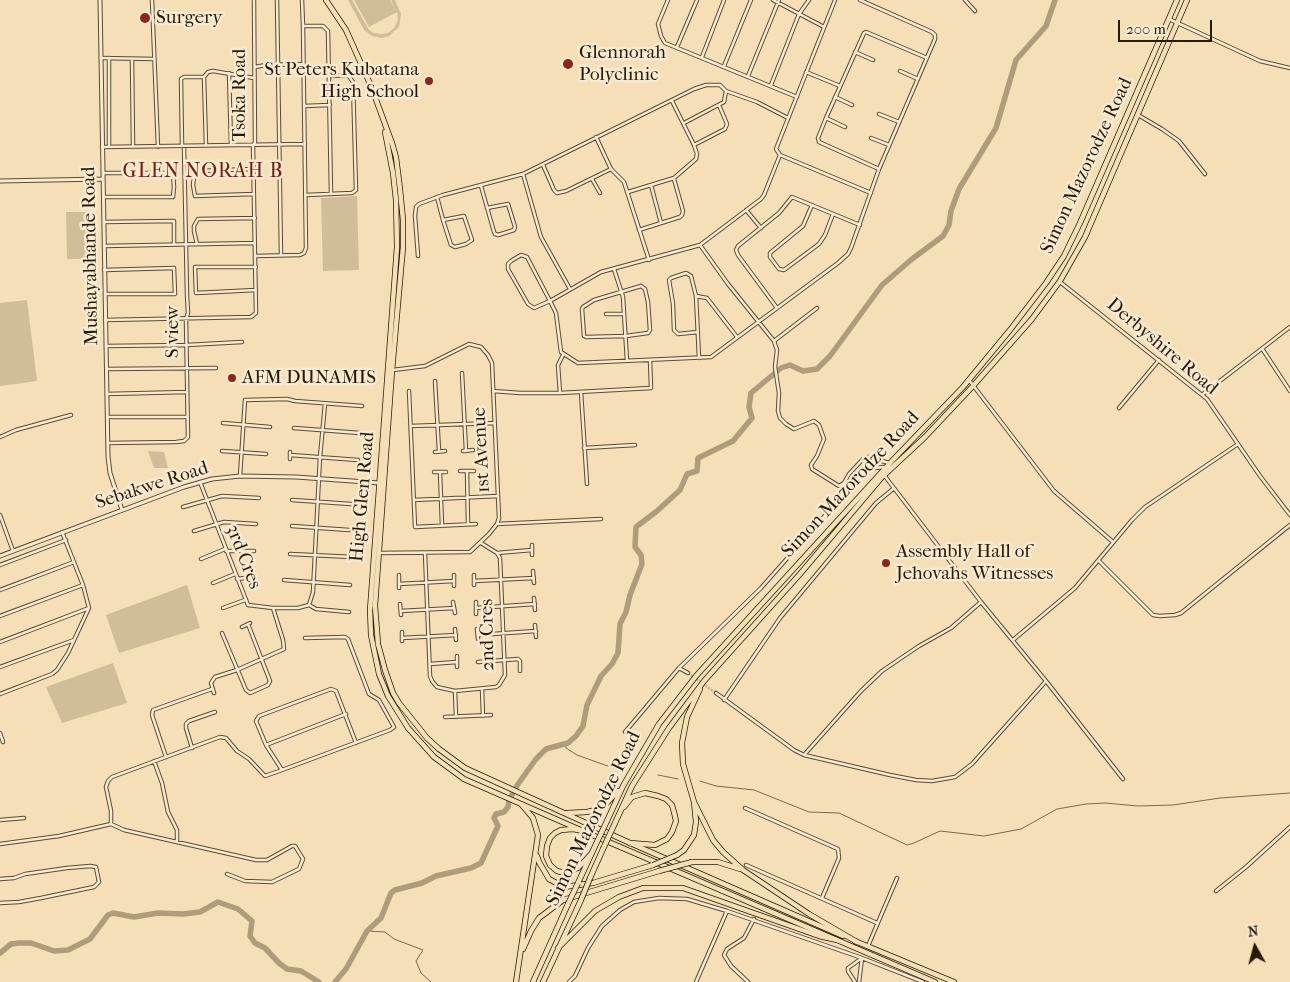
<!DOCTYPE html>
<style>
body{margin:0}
#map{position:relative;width:1290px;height:982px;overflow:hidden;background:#f4dfb6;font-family:"IM FELL French Canon",serif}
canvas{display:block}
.north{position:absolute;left:1230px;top:922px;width:50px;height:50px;-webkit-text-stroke:4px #f8ead0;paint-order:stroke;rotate:353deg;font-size:14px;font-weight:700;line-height:20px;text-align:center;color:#281a08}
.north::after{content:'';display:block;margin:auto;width:18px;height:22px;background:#281a08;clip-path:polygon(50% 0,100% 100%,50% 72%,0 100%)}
.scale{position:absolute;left:1118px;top:20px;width:94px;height:22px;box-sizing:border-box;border:2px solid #281a08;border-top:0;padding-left:6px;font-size:15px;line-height:18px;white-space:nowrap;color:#281a08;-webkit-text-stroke:4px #f8ead0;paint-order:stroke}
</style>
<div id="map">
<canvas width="1290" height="982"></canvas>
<div class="north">N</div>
<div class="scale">200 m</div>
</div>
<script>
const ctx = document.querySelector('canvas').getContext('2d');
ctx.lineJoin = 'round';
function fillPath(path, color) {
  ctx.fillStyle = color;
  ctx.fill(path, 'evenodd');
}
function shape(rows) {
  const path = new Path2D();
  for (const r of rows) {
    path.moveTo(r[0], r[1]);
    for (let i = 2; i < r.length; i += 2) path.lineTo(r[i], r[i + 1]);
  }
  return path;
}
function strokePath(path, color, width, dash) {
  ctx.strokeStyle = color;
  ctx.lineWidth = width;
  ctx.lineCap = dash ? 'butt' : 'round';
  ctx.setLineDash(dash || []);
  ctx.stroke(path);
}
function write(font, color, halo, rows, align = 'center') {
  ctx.font = font + ' "IM FELL French Canon",serif';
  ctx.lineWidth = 5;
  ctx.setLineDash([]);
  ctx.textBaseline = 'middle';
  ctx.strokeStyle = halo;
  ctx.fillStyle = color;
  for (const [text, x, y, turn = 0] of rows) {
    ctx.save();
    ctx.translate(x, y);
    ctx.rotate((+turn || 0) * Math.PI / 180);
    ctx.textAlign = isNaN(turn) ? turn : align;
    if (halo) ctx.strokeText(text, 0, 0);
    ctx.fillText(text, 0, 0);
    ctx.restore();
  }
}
fillPath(shape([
 [348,0,352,0,369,30,374,33,382,34,388,33,394,28,398,20,397,12,369,27,354,0,390,0,396,11,391,0,395,0,401,14,399,27,389,36,382,38,372,36,364,30],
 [357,196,359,270,323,271,321,198],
 [66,212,93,212,96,259,67,259],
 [27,300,37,381,0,386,0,303],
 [148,451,164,452,168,468,154,468],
 [187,585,200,628,119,653,106,615],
 [113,663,127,703,62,723,46,687]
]), '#d1be98');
strokePath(shape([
 [565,744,566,748,577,755,616,769],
 [658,775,678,779],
 [700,781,716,786,754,790,809,812,839,813,907,845,914,843,940,831,984,836,1021,829,1057,809,1086,804,1105,803,1138,806,1173,805,1220,798,1290,793],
 [367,931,385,932,394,939,423,950,416,961,421,973,431,982]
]), '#79684d', 1);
strokePath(shape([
 [0,953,11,944,19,943,31,943,54,951,68,950,90,939,108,915,113,913,134,917,158,913,183,914,200,912,218,902,238,909,252,921,250,936,255,943,265,948,279,963,287,969,301,971,319,982],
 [335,982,346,969,367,931,381,918,391,893,395,890,422,883,436,876,471,868,481,863,498,826,494,818,496,814,504,812,508,807,509,800,518,784,536,759,546,749,568,743,576,736,583,726,587,705,601,676,612,664,618,653,620,624,626,612,630,595,642,564,641,555,635,547,636,527,657,511,680,490,687,474,697,471,698,458,733,441,752,418,749,407,751,393,781,368,790,365,803,371,817,369,830,356,882,285,912,259,943,236,949,225,951,211,959,189,996,128,1016,60,1046,26,1055,0]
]), '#af9c7b', 5.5);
strokePath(shape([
 [688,673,716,693]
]), '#cbb893', 2.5, [2.5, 1]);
const minor = shape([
 [152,0,158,147],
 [277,0,281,255],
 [668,0,658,24,661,36,665,43,797,97],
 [773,0,824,27],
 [835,0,776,149,780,155,871,193],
 [965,0,975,11],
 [1169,19,1260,61,1290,68],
 [303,26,323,26,328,31,331,194],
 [677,47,697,0],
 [855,52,873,60],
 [702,57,724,0],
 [101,58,154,59],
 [109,58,109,147],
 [132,59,133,147],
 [724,66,751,0],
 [255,67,266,65,303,64],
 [900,71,918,79],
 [806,72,840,86],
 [229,73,231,145],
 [748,76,779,0],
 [204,77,206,145],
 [771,85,799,14,809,0],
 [835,97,852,105],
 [304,106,330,105],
 [879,114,899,122],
 [1138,115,1162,129,1179,141,1205,174],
 [826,118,845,127],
 [684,123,724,102,726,91],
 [596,137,611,169,624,182,649,260],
 [871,138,889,145],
 [182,145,181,79,184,77,204,77,208,72,213,71,254,78],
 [694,145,725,129,727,124,719,105],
 [102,147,305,144],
 [780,155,764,195,761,199,700,245,601,272,550,301,534,308,528,304,508,269,508,264,511,261,521,255,527,257,550,301,556,313,561,352,578,363,711,357,838,263,848,254,851,248,879,169,935,39,935,35,932,32,860,0],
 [543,165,554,190,557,193,566,191,611,169],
 [879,169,819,142,818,138,826,118,864,33,866,32,927,58],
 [103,173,173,173,174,187,173,197,104,197],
 [523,174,694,89,706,85,720,85,726,91,757,102,788,118],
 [592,179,600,193],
 [651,185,661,223],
 [481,186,494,232,495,234,498,235,514,230,515,227,508,204,487,208],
 [628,192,674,178,696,159,697,154,694,145,672,101],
 [254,194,195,196,193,185,194,177,198,171,254,169],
 [306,195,352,193,356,190,353,82,348,75,330,76],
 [437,197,443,220,451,245,455,247,466,244,472,240,464,216,443,220],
 [812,205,803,226,770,253,770,257,779,269,784,270,819,244,825,235,833,214],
 [746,210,761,228],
 [104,222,174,221,174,244],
 [639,230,680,217,682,215,683,211,674,179],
 [197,244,194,231,194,226,198,219,255,218],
 [700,245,728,284,774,341,817,308],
 [104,246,255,243],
 [256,256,300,255,304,253,306,248,303,26,302,0],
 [418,256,415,216,416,207,419,204,443,195,523,174,541,237,570,289],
 [256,267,195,267,196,293,256,290],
 [614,269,623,297,627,361],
 [104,270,174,268,175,294,105,294],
 [1060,282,1207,399,1260,476,1290,515],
 [641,286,645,289,648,302,650,330,648,333,626,336,586,337,584,336,582,309,583,307,594,300,641,286],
 [696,296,707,298,737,337],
 [777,308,738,255,736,250,738,246,779,213,792,197,860,225],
 [606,314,624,314],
 [105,320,251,317,256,313,253,146,255,142,254,0],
 [698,332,678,334,674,330,673,304,669,280,671,278,686,273,691,276,696,296,699,358],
 [774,341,777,350,775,367,779,393,778,411,780,418,786,424,794,429,814,421,819,425,824,439,817,456,811,465,812,469,839,486,844,483,849,474,863,459,868,457,889,463],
 [106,346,187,345,242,342],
 [1263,350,1290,391],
 [563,355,558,365,560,393,651,388,650,360],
 [107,369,216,368],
 [462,373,466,451],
 [969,380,1054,491,1113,542],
 [435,381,439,451],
 [409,391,415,527,476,524],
 [493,391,520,393,560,393],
 [581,392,587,484],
 [107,394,187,392],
 [1203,394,1290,327],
 [1119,408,1159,360],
 [108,417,187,417],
 [223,423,270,427],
 [411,426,494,423],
 [294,428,360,433],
 [0,437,16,430,71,415],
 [108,443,176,442,184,441,188,437,186,319,188,313,187,295,184,146],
 [584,448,635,445],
 [222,451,266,454],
 [463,451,473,450],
 [290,452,290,459],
 [435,452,445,451],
 [290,455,358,460],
 [460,471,474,471],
 [467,471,468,524],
 [434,472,446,472],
 [440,472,442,526],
 [240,476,245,400,287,399,295,401,362,406],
 [200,482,248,605,273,608,298,608,309,605,313,592,320,457,325,404],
 [292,500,351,504],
 [414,500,498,496],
 [183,507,222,496,259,498],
 [0,515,13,551],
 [497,524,601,519],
 [292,526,349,530],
 [194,531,224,522,256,524],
 [532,545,532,555],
 [226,551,254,551],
 [379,553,470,552,489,534,497,524,499,518,492,363,488,355,481,347,469,344,425,366,393,370],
 [425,553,430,676,432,681,437,687,455,691,496,687,499,685,505,675,500,558,497,553,481,543],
 [497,553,532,550],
 [290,554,353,557],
 [201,559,225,549],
 [1099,561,1153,615,1160,616,1175,615,1181,613,1290,525],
 [0,565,66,540],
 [533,571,534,583],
 [399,575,399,588],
 [454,575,454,581],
 [474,575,474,585],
 [237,579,253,577],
 [284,580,350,585],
 [474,581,534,578],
 [213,583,235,574],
 [399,584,454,581,454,586],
 [0,590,74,562],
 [534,598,535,610],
 [453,602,455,613],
 [476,602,476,614],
 [400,604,401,615],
 [309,605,316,609,349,612],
 [223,608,245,600],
 [476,608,535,604],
 [401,611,454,608],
 [0,616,83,585],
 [535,625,536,637],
 [242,627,250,623],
 [455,629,456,640],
 [477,629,478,639],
 [402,632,402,641],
 [222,633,246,690,250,693,268,685,270,681,248,624],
 [478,635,536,631],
 [305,638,345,637,348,639,369,694,379,700,394,727,390,730,282,770,266,745,256,721,259,716,331,689,336,691,356,743],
 [402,638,456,635],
 [1013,640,1075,588,1132,520,1145,507,1238,444],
 [0,642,89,608],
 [457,656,457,667],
 [478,662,518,659,520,661,520,671],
 [430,664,457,662],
 [0,667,74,640],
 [679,668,688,673],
 [1046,681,1123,779],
 [482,689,483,716],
 [455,691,456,717],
 [214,693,211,683,215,677,237,670,284,649,283,640,273,608],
 [716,693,794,750,804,755,890,775,916,780,932,781,955,777,972,764,1046,681,981,602,884,475],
 [0,694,52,674,57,670,68,653,89,608,83,585,62,532],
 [724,700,780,618,876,503,893,489],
 [445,717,491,715],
 [625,732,679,668,761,588,866,469,884,467],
 [0,733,3,742],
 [266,745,346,714],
 [192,748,186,728,186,724,189,721,215,712],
 [804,755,861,691,882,671,919,646,951,628,981,602],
 [166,757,152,715,153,710,212,689],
 [154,761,162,783,168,812,177,830,177,842],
 [745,808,838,849,839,858,822,898],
 [0,820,24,818],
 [111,823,111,811,106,787,108,781,112,777,220,737,226,738,237,751,249,759,265,776,282,770],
 [0,844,59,836,111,824,124,830,256,860,267,860,292,846,295,846,303,859,299,869,272,882,245,881,227,874],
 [746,865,877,923],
 [0,879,14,878,25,874,67,868,90,866,96,867,99,882,94,887,41,898,19,902,0,903],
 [1216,891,1246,867,1290,827],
 [868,946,897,878],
 [569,982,575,976,588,948,602,926,620,910,634,902,659,898,687,899,727,911,862,958,859,982],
 [696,982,727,911],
 [748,982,731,966,724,955,727,949,744,938,754,919],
 [855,982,848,971,848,968,862,958,923,982]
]);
const tertiary = shape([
 [100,0,108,456,110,473,122,510],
 [0,181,103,179],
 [0,556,184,487,212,479,240,476,296,477,380,483]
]);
const primary = shape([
 [326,0,346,30,371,86,392,143,396,157,400,189,403,220,403,247,392,371,375,606,378,644,385,670,393,693,399,703,427,738,439,749,465,768,630,843,843,936],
 [385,132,393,173,396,200,397,247,370,610,371,635,379,674,388,696,408,728,434,757,464,779,583,831,935,982],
 [855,941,954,982]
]);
const trunk = shape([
 [694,802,713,840,723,852,743,870,809,914,857,942],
 [624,807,632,797,645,793,658,796,666,799,672,805,674,812,676,821,672,832,667,839,655,845,630,843],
 [567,813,587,812,596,810,606,804,618,791],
 [607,821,623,786,659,724,696,676,890,463,963,387,1010,330,1046,283,1064,256,1080,223,1177,0],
 [615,823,632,786,669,728,704,681,800,574,882,477,925,437,973,386,1032,319,1060,281,1085,237,1094,216,1187,0],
 [583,831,573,829,561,830,555,833,550,838,547,846,546,856,550,865,557,871,565,873,578,868,592,853],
 [677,855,684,850,694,835,696,822,694,802,683,764,682,743,687,717,700,689],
 [537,856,539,862,549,879,564,887,593,883,653,865],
 [692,862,718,862,740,869],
 [590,878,603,849],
 [578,883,596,844],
 [558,948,595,911,619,897,643,888,683,888,819,936,837,940],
 [523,949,531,931,539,918,563,900,659,871],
 [516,982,538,835,533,818,522,805],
 [533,982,568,904],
 [543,982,581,900]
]);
strokePath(minor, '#5b4b34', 4.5);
strokePath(tertiary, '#5b4b34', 5);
strokePath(primary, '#281a08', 6);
strokePath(trunk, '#281a08', 6);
strokePath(minor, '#f8ead0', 2.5);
strokePath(tertiary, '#f8ead0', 3);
strokePath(primary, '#f4dfb6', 4.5);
strokePath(trunk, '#f4dfb6', 4.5);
const trunkBridge = shape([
 [596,844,607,821],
 [603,849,615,823],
 [653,865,677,855],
 [659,871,692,862],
 [581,900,590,878],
 [568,904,578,883]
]);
strokePath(trunkBridge, '#281a08', 6, []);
strokePath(trunkBridge, '#f4dfb6', 4.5);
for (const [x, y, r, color] of [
 [145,18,6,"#8f2418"],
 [568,64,6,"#8f2418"],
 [429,81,5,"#8f2418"],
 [232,378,5,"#8f2418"],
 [886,563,5,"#8f2418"]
]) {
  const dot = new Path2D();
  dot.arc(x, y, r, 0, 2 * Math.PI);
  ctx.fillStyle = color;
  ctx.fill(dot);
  strokePath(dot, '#f8ead0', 2);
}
write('19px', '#281a08', '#f8ead0', [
 ["Surgery",156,18],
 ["Glennorah",579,53],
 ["Polyclinic",579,75],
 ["St Peters Kubatana",419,70,"right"],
 ["High School",419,92,"right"],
 ["AFM DUNAMIS",242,378],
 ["Assembly Hall of",896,552],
 ["Jehovahs Witnesses",896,574]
], 'left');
write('19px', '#281a08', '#f8ead0', [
 ["Tsoka Road",240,95,-90],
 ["Simon Mazorodze Road",1087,166,-65],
 ["Mushayabhande Road",91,256,-91],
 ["S view",173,332,-90],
 ["Derbyshire Road",1162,347,40],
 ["1st Avenue",482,450,-93],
 ["Simon Mazorodze Road",851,485,-47],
 ["Sebakwe Road",152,486,-18],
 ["High Glen Road",363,497,-85],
 ["3rd Cres",243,557,69],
 ["2nd Cres",488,635,-91],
 ["Simon Mazorodze Road",594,819,-64]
]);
ctx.letterSpacing = '1px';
write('20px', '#7a1f14', '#f8ead0', [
 ["GLEN NORAH B",203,172]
]);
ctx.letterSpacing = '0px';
</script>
